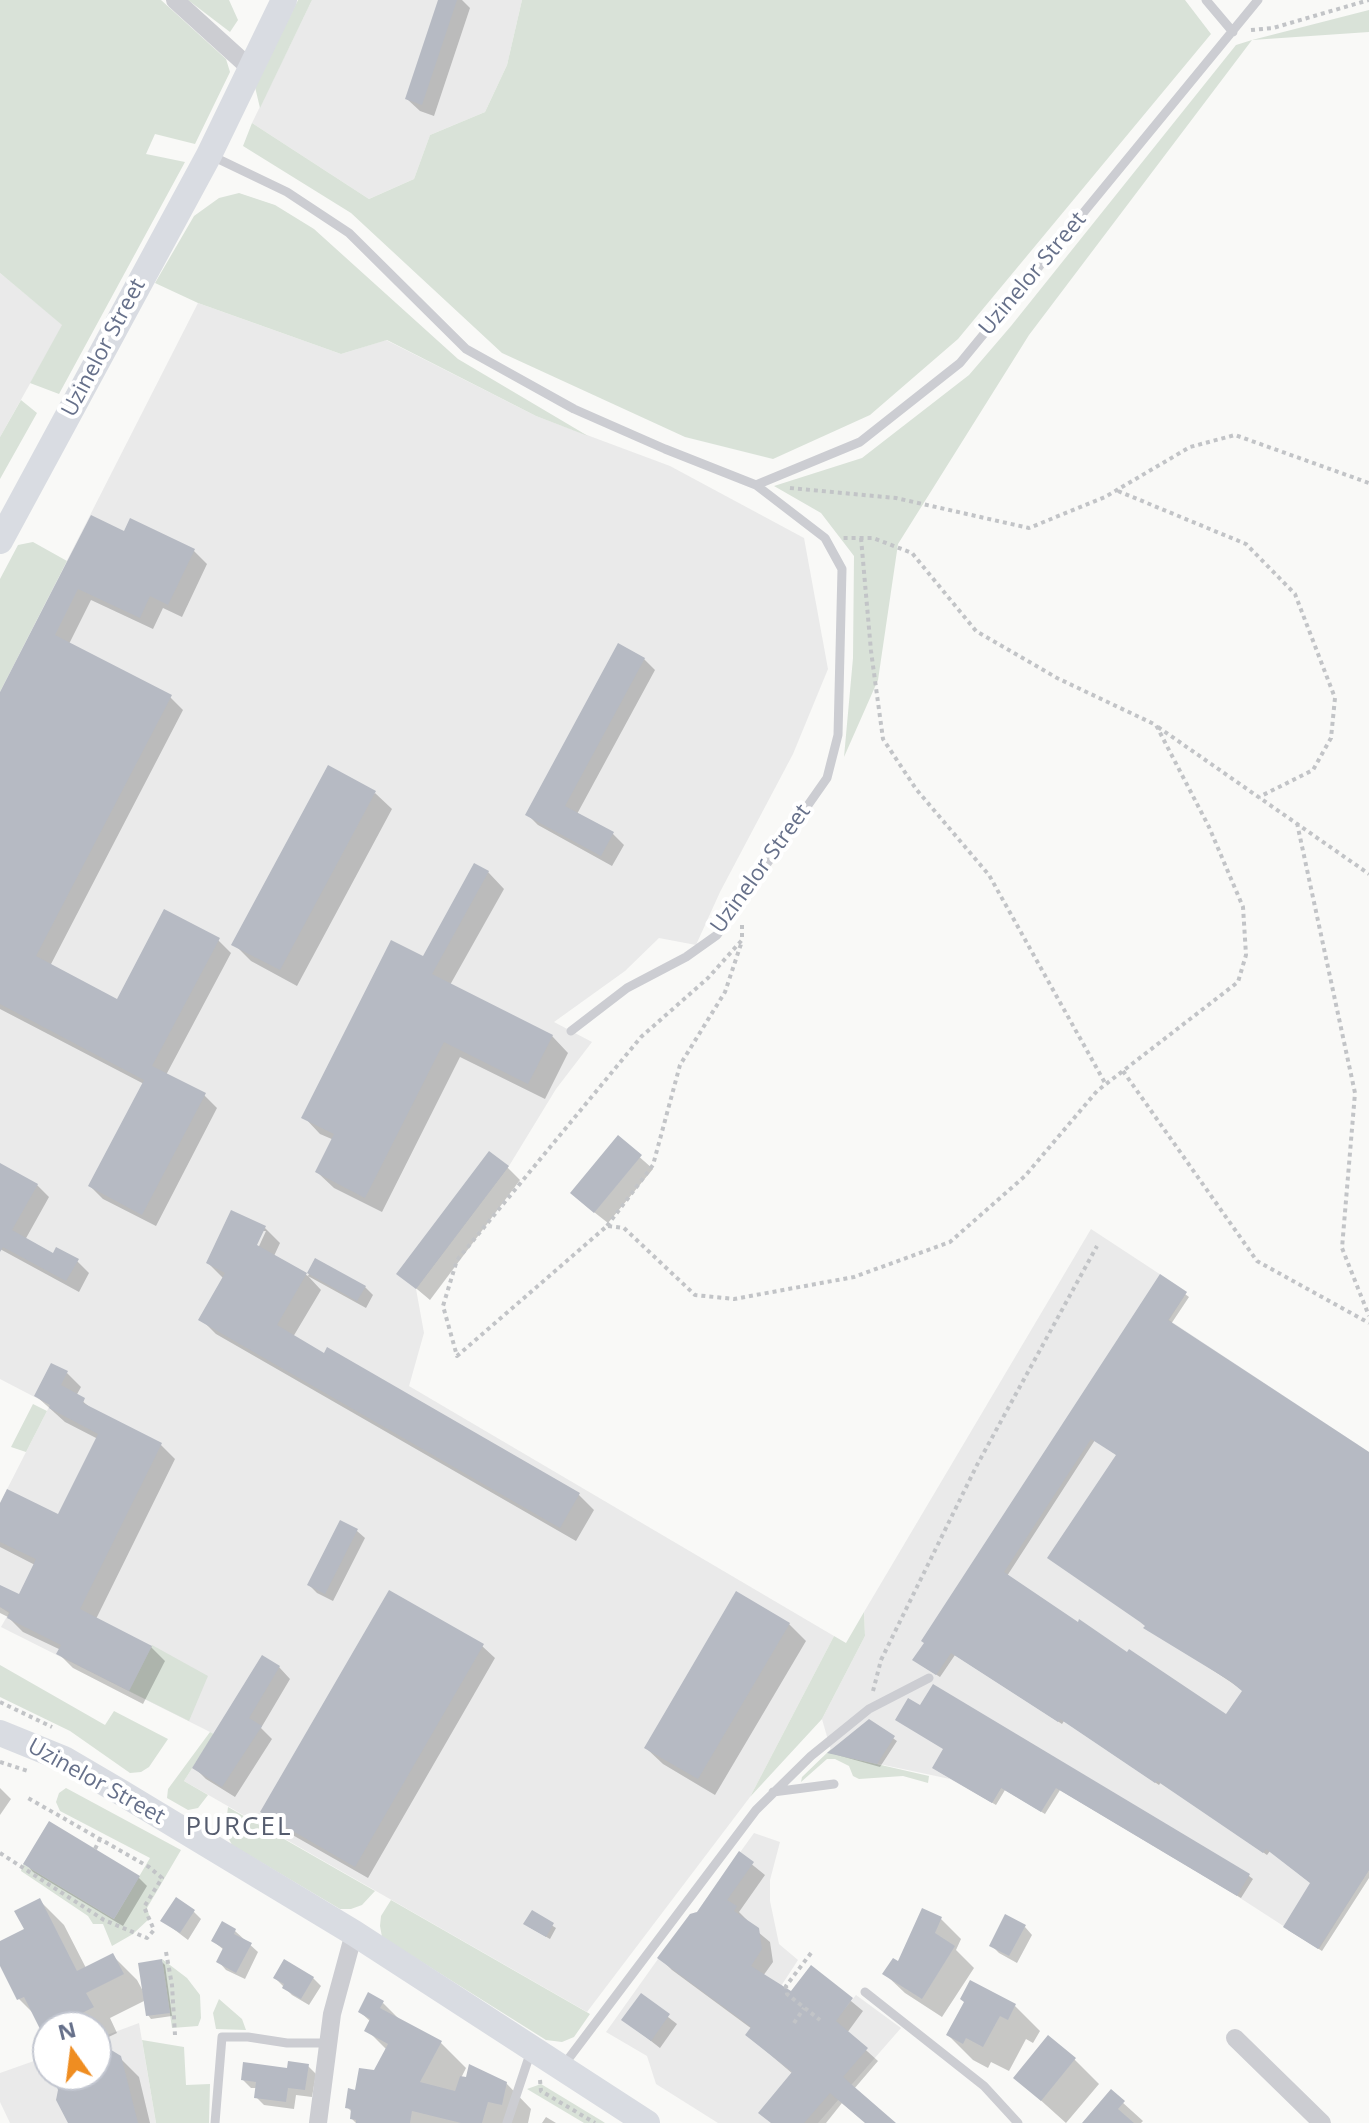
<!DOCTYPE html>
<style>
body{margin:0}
#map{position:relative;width:1369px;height:2123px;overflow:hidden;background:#f9f9f7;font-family:"Open Sans",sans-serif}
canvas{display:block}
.north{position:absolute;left:32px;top:2011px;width:80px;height:80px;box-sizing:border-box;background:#fff;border:2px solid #c2c6d0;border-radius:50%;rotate:346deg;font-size:22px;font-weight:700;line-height:32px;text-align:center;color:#66708a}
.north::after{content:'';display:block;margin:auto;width:28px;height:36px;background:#ef8d21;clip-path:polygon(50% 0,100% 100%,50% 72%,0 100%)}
</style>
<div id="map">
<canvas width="1369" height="2123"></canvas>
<div class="north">N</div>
</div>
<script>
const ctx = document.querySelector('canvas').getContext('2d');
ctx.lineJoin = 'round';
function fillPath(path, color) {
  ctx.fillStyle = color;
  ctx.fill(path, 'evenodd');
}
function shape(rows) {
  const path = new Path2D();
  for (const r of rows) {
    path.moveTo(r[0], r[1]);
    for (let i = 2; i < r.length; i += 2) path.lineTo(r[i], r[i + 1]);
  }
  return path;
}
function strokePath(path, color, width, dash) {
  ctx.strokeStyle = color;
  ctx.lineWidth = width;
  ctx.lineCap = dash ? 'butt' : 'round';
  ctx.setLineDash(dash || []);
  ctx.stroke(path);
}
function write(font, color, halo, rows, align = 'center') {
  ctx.font = font + ' "Open Sans",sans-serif';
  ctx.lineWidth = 8;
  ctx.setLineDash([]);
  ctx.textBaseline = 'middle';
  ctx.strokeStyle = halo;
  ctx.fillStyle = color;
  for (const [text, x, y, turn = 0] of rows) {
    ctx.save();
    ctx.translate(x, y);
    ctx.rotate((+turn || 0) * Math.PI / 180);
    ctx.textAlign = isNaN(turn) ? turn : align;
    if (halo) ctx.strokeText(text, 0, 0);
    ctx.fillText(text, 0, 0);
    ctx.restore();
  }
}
fillPath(shape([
 [312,0,522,0,507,65,485,112,430,135,414,179,369,199,252,123],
 [0,273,63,325,0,437],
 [198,303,341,354,386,340,536,416,670,466,804,538,828,669,793,754,720,892,696,945,659,938,625,971,554,1022,592,1042,556,1089,509,1166,416,1289,424,1333,409,1386,834,1636,750,1797,587,2012,184,1781,214,1734,1,1627,9,1613,0,1607,0,1503,50,1405,0,1379,0,692],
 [1091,1229,1187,1292,1169,1320,1369,1452,1369,1870,1319,1949,1237,1896,1056,1788,1001,1788,992,1803,950,1779,832,1754,822,1719,865,1636,864,1612],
 [754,1833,780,1842,770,1880,770,1901,779,1944,798,1960,770,2003,745,2035,792,2072,856,1995,901,2028,818,2123,718,2123,656,2084,647,2056,606,2032,690,1914,697,1912],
 [139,2023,156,2123,10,2123,0,2102,0,2073,48,2056,48,2075,96,2075,96,2039]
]), '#eaeaea');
fillPath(shape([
 [0,0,161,0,226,59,230,72,195,144,155,134,146,154,185,162,59,394,30,383,62,325,0,273],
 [188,0,229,0,238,20,230,32],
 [298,0,312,0,260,108,255,87],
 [522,0,1185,0,1211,34,958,339,870,415,773,459,685,437,502,353,351,213,243,146,252,123,369,199,414,179,430,135,485,112,507,65],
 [1369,10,1369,32,1252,40,1029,335,898,544,878,680,844,757,853,658,854,556,821,513,774,486,862,458,969,375,1011,326,1236,45,1252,40],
 [239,193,275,205,314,229,458,359,588,436,536,416,387,340,341,354,198,303,155,283,194,216,219,198],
 [21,400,37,413,0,479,0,437],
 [33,542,67,561,0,692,0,579,18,545],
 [33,1404,47,1411,26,1452,11,1447],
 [864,1612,865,1636,822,1719,750,1797,834,1636,846,1643],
 [152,1645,208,1676,189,1721,129,1691],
 [0,1665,105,1725,114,1711,168,1739,149,1767,141,1772,130,1773,70,1731,0,1697],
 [210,1732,214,1734,184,1781,208,1795,198,1808,188,1810,167,1798,168,1789],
 [831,1749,833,1754,929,1776,928,1783,903,1776,859,1779,853,1776,849,1766,835,1759,827,1759,801,1782,802,1777],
 [66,1788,181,1850,147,1908,150,1918,133,1934,112,1946,103,1924,93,1924,88,1916,21,1871,23,1864,114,1919,150,1858,60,1811,56,1802,59,1793],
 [228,1807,375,1891,362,1905,351,1909,340,1909,232,1845,225,1831],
 [391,1900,590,2014,574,2037,562,2042,546,2040,382,1937,380,1926,381,1916],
 [162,1959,187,1978,200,1995,201,2018,198,2026,172,2028],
 [219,1999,242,2019,246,2030,216,2029,213,2013],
 [142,2040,184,2047,186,2085,210,2084,209,2123,156,2123],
 [541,2084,602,2121,605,2123,584,2123,527,2089]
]), '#d9e2d8');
fillPath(shape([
 [440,0,462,0,470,8,434,116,420,111,407,99],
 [92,518,125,534,131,521,194,551,207,564,182,617,163,608,153,629,91,600,69,644,170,697,183,710,50,966,118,1001,218,940,231,953,166,1075,204,1095,217,1108,156,1226,103,1199,90,1186,144,1084,0,1009,0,695],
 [644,659,655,670,577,814,613,834,624,845,612,866,538,825,527,814],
 [375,793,392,809,297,986,251,961,234,944],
 [488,872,504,889,450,985,552,1036,568,1053,545,1099,460,1057,382,1212,334,1188,317,1172,334,1140,320,1134,304,1117],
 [618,1138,653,1169,608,1223,585,1205],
 [0,1165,37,1185,49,1197,25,1240,53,1256,77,1261,89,1273,79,1292,0,1249],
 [507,1167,520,1180,430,1300,399,1274],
 [265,1228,280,1243,274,1256,308,1276,316,1260,365,1287,373,1295,366,1308,308,1276,321,1290,293,1337,579,1495,594,1510,576,1541,216,1334,201,1319,224,1279,208,1263],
 [261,1231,266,1231,255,1255,251,1253],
 [1185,1294,1189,1297,1171,1324,1369,1455,1369,1878,1322,1951,1288,1930,1312,1884,1270,1851,1267,1855,1161,1782,1159,1785,1064,1721,1062,1724,955,1655,940,1677,918,1663],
 [1095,1440,1118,1456,1147,1626,1244,1691,1226,1717,1078,1624,1007,1576],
 [67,1373,81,1387,76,1396,97,1413,161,1445,175,1459,96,1619,151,1647,165,1661,143,1704,73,1668,59,1654,61,1650,23,1632,8,1617,0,1613,0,1587,19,1596,35,1565,0,1547,0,1507,59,1517,98,1439,65,1422,36,1396],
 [341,1523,357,1531,365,1538,333,1601,317,1593,309,1585],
 [789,1624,806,1641,715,1795,663,1764,646,1748],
 [482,1646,495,1658,368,1878,275,1825,262,1812],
 [279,1667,290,1679,261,1728,272,1739,235,1797,206,1779,195,1768],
 [934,1687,1249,1876,1253,1879,1241,1898,1060,1790,1045,1814,1005,1790,996,1805,938,1771,945,1750,921,1708],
 [869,1722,897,1741,880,1767,830,1753],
 [0,1788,11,1799,0,1815],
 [50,1824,139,1878,147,1886,123,1926,33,1872,26,1864],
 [739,1854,765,1875,739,1912,747,1920,746,1922,770,1942,773,1962,763,1976,791,1994,811,1968,863,2011,847,2033,878,2061,854,2089,893,2123,866,2123,842,2103,826,2123,771,2123,793,2074,747,2035,752,2029,672,1970,660,1958,698,1914],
 [39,1900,64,1925,86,1968,112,1955,137,1980,144,1993,161,1961,165,1965,172,2016,151,2019,148,2015,146,2000,110,2018,117,2033,96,2043,96,2027,48,2027,48,2036,35,2015,19,1999,0,1961,0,1951,26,1930],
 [193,1911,201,1919,188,1940,163,1921],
 [923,1911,941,1919,961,1939,956,1950,974,1968,942,2017,905,1993,885,1974,899,1964],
 [532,1913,556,1928,550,1939,529,1927],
 [1025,1927,1032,1935,1017,1963,999,1953,991,1945],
 [235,1931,258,1952,245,1979,226,1970,219,1962,224,1950,213,1941],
 [275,1978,313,1978,321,1986,309,2005,292,1995],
 [641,1996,677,2024,660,2048,624,2020],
 [383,2003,403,2023,441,2043,466,2068,461,2078,506,2083,531,2109,528,2123,356,2123,352,2119,353,2113,347,2107,375,2072,387,2050,367,2030,371,2022,360,2012],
 [1015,2006,1040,2031,1033,2043,1026,2039,1009,2071,991,2062,988,2068,973,2060,948,2035],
 [96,2055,120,2058,139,2077,150,2123,71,2123,55,2075,96,2075],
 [1074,2059,1099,2084,1066,2123,1016,2078],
 [308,2066,316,2074,312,2097,296,2095,294,2109,264,2105,256,2097,257,2088,251,2088,243,2080],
 [1111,2092,1143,2121,1141,2123,1096,2123],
 [546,2117,556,2123,542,2123]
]), '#0003');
fillPath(shape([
 [438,0,457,0,422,105,405,99],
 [91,515,124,531,130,518,195,549,168,605,150,596,140,618,78,589,55,635,172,695,36,956,117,999,164,909,220,938,152,1066,206,1093,142,1215,88,1186,144,1080,0,1004,0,692],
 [618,643,645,658,565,806,614,832,601,856,525,815],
 [328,765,376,791,280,970,231,945],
 [474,863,489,871,432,974,553,1035,528,1084,444,1042,365,1198,315,1172,334,1134,301,1118,391,940,423,956],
 [618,1135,642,1155,594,1213,570,1193],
 [489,1151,509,1166,416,1289,396,1274],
 [0,1163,38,1184,12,1230,53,1253,56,1247,79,1259,66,1281,3,1247,0,1252],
 [231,1210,266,1226,257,1245,307,1273,277,1325,324,1353,327,1347,580,1493,560,1528,198,1320,225,1273,206,1263],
 [315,1258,366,1286,357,1301,307,1273],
 [1160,1274,1187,1292,1168,1320,1369,1452,1369,1870,1318,1949,1283,1927,1310,1883,1266,1849,1263,1853,1157,1781,1155,1783,1060,1719,1058,1722,951,1653,936,1675,912,1660,924,1643,921,1641],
 [1091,1439,1116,1455,1047,1558,1140,1622,1145,1626,1143,1628,1230,1681,1242,1691,1226,1714,1129,1649,1127,1652,1079,1619,1078,1622,1004,1572],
 [51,1363,68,1371,61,1385,85,1398,83,1403,162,1443,80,1609,152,1646,129,1691,56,1654,61,1645,7,1618,10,1612,0,1607,0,1585,19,1594,36,1559,0,1542,0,1503,7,1489,58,1514,98,1434,49,1408,50,1405,34,1396],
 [340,1520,358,1529,325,1594,307,1585],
 [389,1590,484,1644,355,1867,260,1812],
 [736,1591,790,1623,698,1779,644,1748],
 [262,1655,280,1666,249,1718,262,1726,222,1787,192,1768],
 [933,1684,1250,1874,1237,1896,1056,1788,1041,1812,1001,1788,992,1803,932,1768,943,1749,895,1720,908,1698,920,1705],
 [869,1719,895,1736,877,1764,827,1753],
 [49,1821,140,1876,114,1919,23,1864],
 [739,1851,754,1862,727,1900,737,1906,734,1911,759,1928,762,1949,751,1966,791,1991,811,1965,853,1998,836,2021,868,2048,843,2077,896,2123,865,2123,830,2093,804,2123,771,2123,758,2113,792,2072,745,2035,751,2027,657,1958,690,1914,697,1912],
 [176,1897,195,1910,180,1933,160,1921],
 [40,1898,77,1971,113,1953,124,1974,86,1993,94,2007,55,2027,48,2027,48,2030,42,2033,24,1997,17,2000,0,1966,0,1941,24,1929,14,1911],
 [922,1908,942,1917,935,1933,955,1946,922,1999,882,1974,893,1958,898,1961],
 [532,1910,554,1923,546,1937,523,1924],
 [1005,1914,1026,1925,1009,1956,989,1946],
 [222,1921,236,1929,234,1934,252,1943,236,1973,216,1962,223,1948,211,1941],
 [162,1959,170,2013,146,2016,138,1963],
 [284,1959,314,1977,301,1999,282,1988,284,1984,273,1978],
 [970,1980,1016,2004,1008,2020,1000,2016,983,2047,966,2038,963,2044,946,2035,964,2002,960,1999],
 [368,1992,384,2001,380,2008,442,2041,420,2082,455,2091,460,2076,466,2077,469,2064,507,2082,502,2105,488,2102,482,2123,461,2123,412,2111,410,2123,356,2123,356,2120,350,2119,351,2109,345,2108,348,2088,355,2090,359,2068,374,2070,388,2044,364,2031,370,2019,358,2012],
 [641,1993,670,2014,651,2041,621,2020],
 [1048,2035,1076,2058,1041,2101,1013,2078],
 [108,2048,121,2056,138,2123,68,2123,56,2100,58,2090,53,2075,96,2075,96,2053],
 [288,2061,309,2064,305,2090,288,2088,286,2102,254,2098,256,2082,241,2080,243,2062,287,2068],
 [1111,2089,1125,2101,1118,2109,1134,2123,1082,2123]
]), '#b6bac3');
strokePath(shape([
 [1251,30,1273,28,1369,0],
 [790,488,896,498,1029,528,1105,497,1190,447,1235,435,1369,483],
 [1118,491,1246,544,1295,594,1335,698,1331,738,1313,770,1259,797],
 [861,538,871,651,883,739,916,789,989,875,1105,1083],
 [1158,727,1369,874],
 [1297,823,1355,1093,1342,1248,1369,1316],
 [742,925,742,940,708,978,641,1037,457,1260,443,1306,457,1356,607,1226,624,1228,695,1295,734,1299,854,1277,950,1242,1025,1176,1097,1091,1238,982,1246,955,1243,907,1209,827,1156,725,1057,678,976,631,912,553,873,538,840,538],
 [1123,1071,1257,1261,1369,1323],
 [607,1226,653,1165,680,1065,725,992,741,944],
 [873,1691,881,1660,977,1465,1097,1246],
 [0,1702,52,1727],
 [0,1762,28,1771],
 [95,1849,100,1839],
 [0,1853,104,1920,147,1938,154,1930,144,1907,162,1878,149,1867,28,1798],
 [166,1952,172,1985,175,2035],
 [811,1953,786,1986,787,1994,820,2020],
 [794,2023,804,2008],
 [540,2080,541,2091,595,2123]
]), '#c2c4c7', 4, [4, 4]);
strokePath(shape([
 [1206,0,1233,32],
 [212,156,287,192,349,233,466,349,574,409,665,449,756,485,860,442,960,363,1258,0],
 [571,1031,627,988,686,957,717,935,827,778,838,735,842,569,825,538,756,485],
 [773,1792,834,1784],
 [865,1992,984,2086,1018,2123],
 [563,2066,756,1810,811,1756,869,1709,929,1678],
 [215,2123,222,2037,248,2037,287,2043,328,2043],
 [507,2123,531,2051]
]), '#cccdd2', 9);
strokePath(shape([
 [175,0,250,68],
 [1235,2038,1322,2123],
 [318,2123,332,2014,354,1933]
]), '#cccdd2', 18);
strokePath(shape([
 [0,541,209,155,284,0],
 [0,1733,64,1759,122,1793,354,1933,647,2123]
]), '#d9dce2', 26);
write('22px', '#66708a', '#fff', [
 ["Uzinelor Street",1033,274,-50],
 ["Uzinelor Street",104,348,-62],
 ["Uzinelor Street",761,869,-54],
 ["Uzinelor Street",96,1782,29]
]);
ctx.letterSpacing = '2px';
write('26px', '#555c6e', '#fff', [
 ["PURCEL",239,1828]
]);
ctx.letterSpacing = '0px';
</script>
